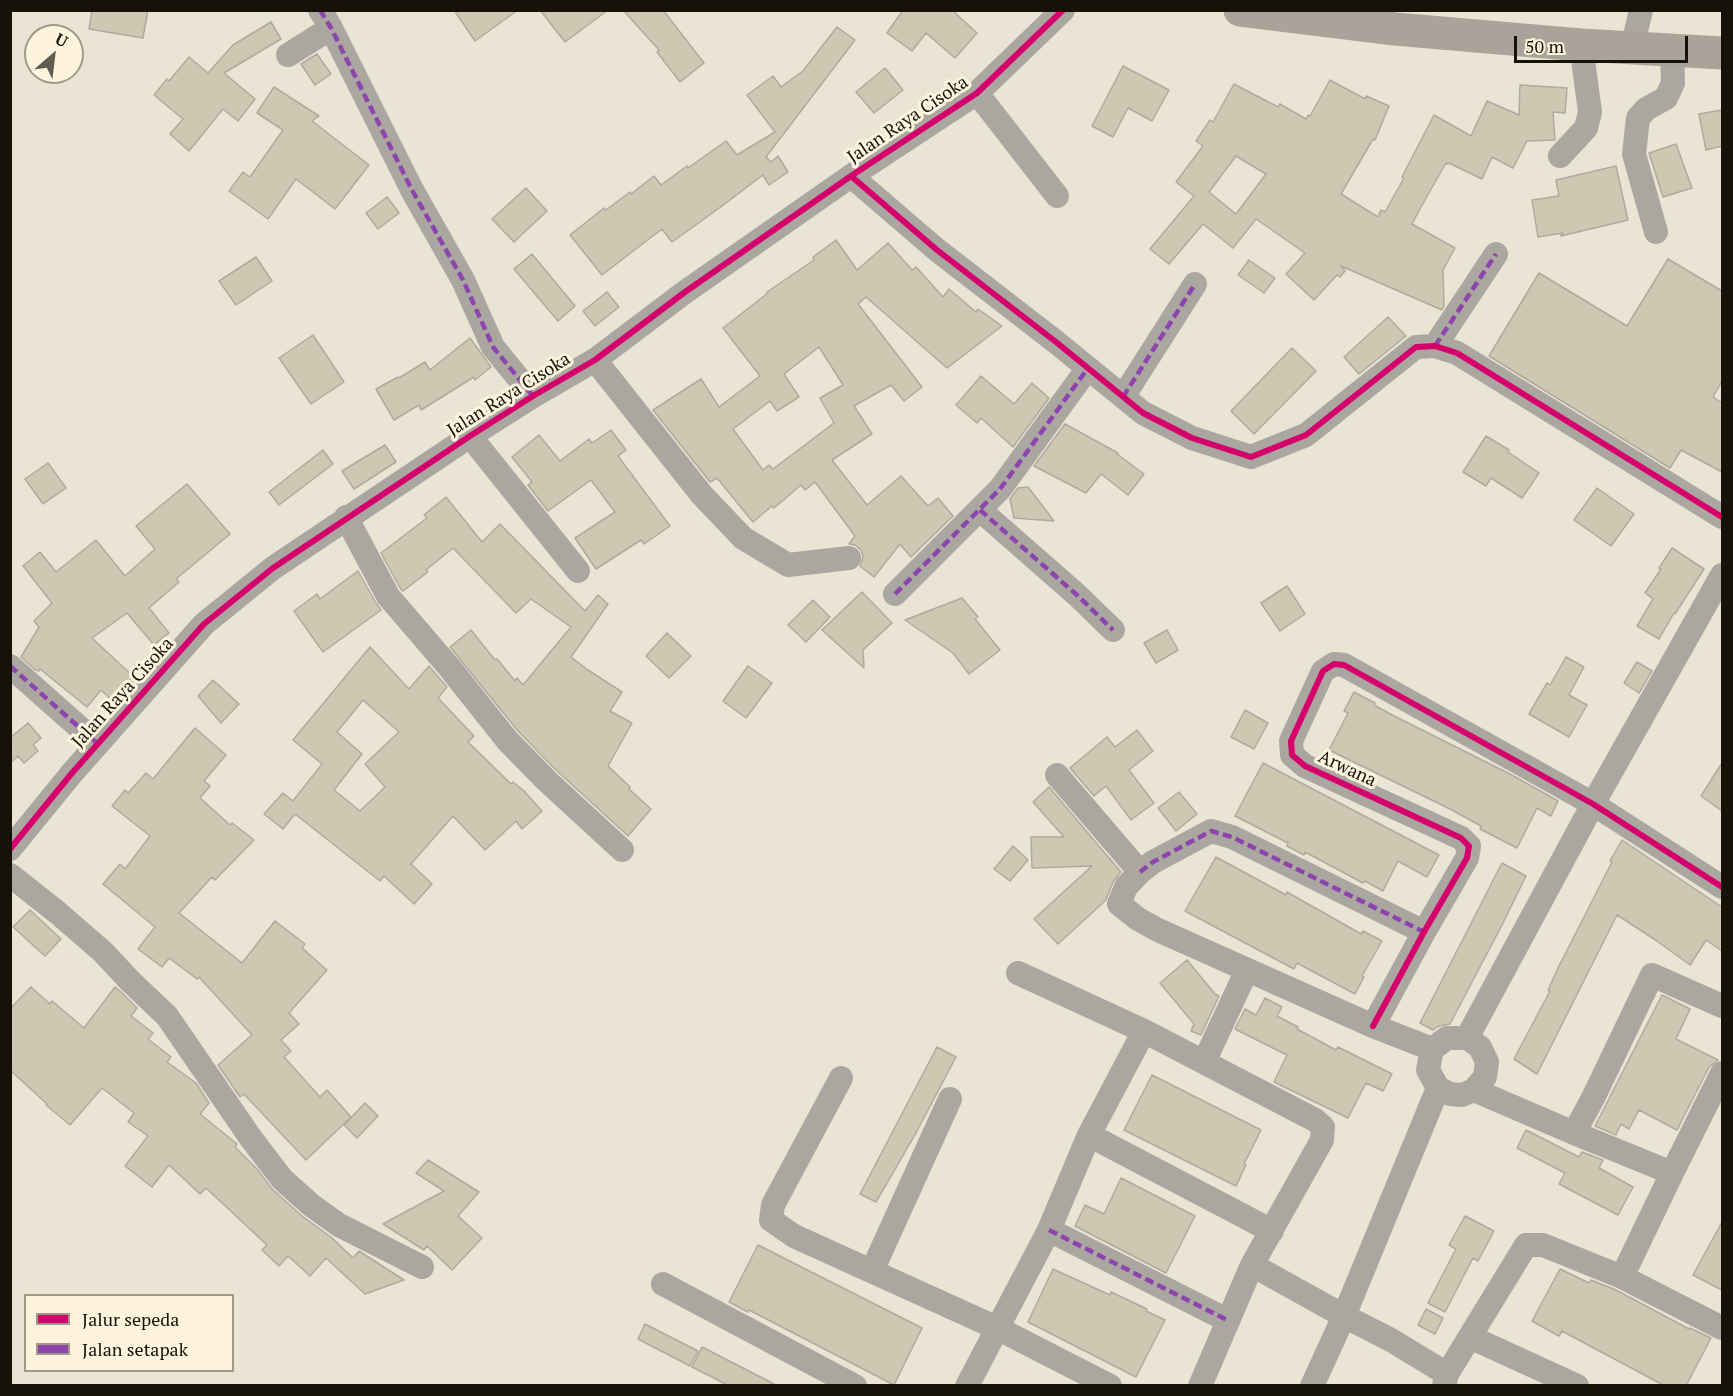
<!DOCTYPE html>
<style>
body{margin:0}
#map{position:relative;width:1733px;height:1396px;overflow:hidden;background:#eae4d4;font-family:"PT Serif",serif}
canvas{display:block}
.frame{position:absolute;inset:0;border:12px solid #161208;pointer-events:none}
.legend{position:absolute;left:24px;top:1294px;width:210px;height:78px;box-sizing:border-box;background:#fef4de;border:2px solid #a19a88;margin:0;padding:8px 10px;list-style:none;font-size:18px;color:#161208}
.legend li{display:flex;align-items:center;gap:12px;height:30px}
.legend b{width:30px;border:2px solid #a19a88}
.north{position:absolute;left:24px;top:24px;width:60px;height:60px;box-sizing:border-box;background:#fef4de;border:2px solid #a19a88;border-radius:50%;rotate:28deg;font-size:16px;font-weight:700;line-height:24px;text-align:center;color:#161208}
.north::after{content:'';display:block;margin:auto;width:21px;height:27px;background:#605c4f;clip-path:polygon(50% 0,100% 100%,50% 72%,0 100%)}
.scale{position:absolute;left:1514px;top:36px;width:174px;height:27px;box-sizing:border-box;border:3px solid #161208;border-top:0;padding-left:8px;font-size:18px;line-height:21px;white-space:nowrap;color:#161208;-webkit-text-stroke:4px #fef4de;paint-order:stroke}
</style>
<div id="map">
<canvas width="1733" height="1396"></canvas>
<div class="frame"></div>
<ul class="legend">
<li><b style="height:8px;background:#d6006c"></b>Jalur sepeda</li>
<li><b style="height:8px;background:#8e44ad"></b>Jalan setapak</li>
</ul>
<div class="north">U</div>
<div class="scale">50 m</div>
</div>
<script>
const ctx = document.querySelector('canvas').getContext('2d');
ctx.lineJoin = 'round';
function fillPath(path, color) {
  ctx.fillStyle = color;
  ctx.fill(path, 'evenodd');
}
function shape(rows) {
  const path = new Path2D();
  for (const r of rows) {
    path.moveTo(r[0], r[1]);
    for (let i = 2; i < r.length; i += 2) path.lineTo(r[i], r[i + 1]);
  }
  return path;
}
function strokePath(path, color, width, dash) {
  ctx.strokeStyle = color;
  ctx.lineWidth = width;
  ctx.lineCap = dash ? 'butt' : 'round';
  ctx.setLineDash(dash || []);
  ctx.stroke(path);
}
function write(font, color, halo, rows, align = 'center') {
  ctx.font = font + ' "PT Serif",serif';
  ctx.lineWidth = 6;
  ctx.setLineDash([]);
  ctx.textBaseline = 'middle';
  ctx.strokeStyle = halo;
  ctx.fillStyle = color;
  for (const [text, x, y, turn = 0] of rows) {
    ctx.save();
    ctx.translate(x, y);
    ctx.rotate((+turn || 0) * Math.PI / 180);
    ctx.textAlign = isNaN(turn) ? turn : align;
    if (halo) ctx.strokeText(text, 0, 0);
    ctx.fillText(text, 0, 0);
    ctx.restore();
  }
}
const building = shape([
 [92,10,148,10,143,38,89,29,92,10],
 [454,10,518,10,475,41,454,10],
 [540,10,608,10,565,42,540,10],
 [623,10,663,10,704,63,680,82,657,52,659,50,623,10],
 [903,10,952,10,977,33,955,58,926,33,912,51,887,33,903,10],
 [271,22,281,39,224,73,255,99,238,121,223,109,189,151,170,134,183,119,154,95,167,79,169,81,189,57,208,73,233,45,271,22],
 [837,27,855,40,766,157,771,162,778,156,788,172,769,185,763,175,718,209,672,242,662,229,602,275,570,235,604,208,606,210,630,192,631,194,654,176,661,185,687,166,688,168,726,141,737,155,775,132,747,95,773,76,781,87,803,71,837,27],
 [317,54,331,74,315,85,301,64,317,54],
 [1123,66,1169,90,1152,121,1128,108,1113,137,1092,126,1123,66],
 [885,68,903,90,874,113,856,92,885,68],
 [1330,80,1365,99,1366,96,1389,106,1375,140,1373,139,1341,194,1378,217,1381,210,1385,212,1404,178,1402,177,1434,115,1471,136,1487,101,1519,115,1520,85,1567,88,1565,113,1553,112,1555,140,1527,141,1513,168,1492,157,1482,179,1449,163,1448,164,1446,163,1421,207,1412,224,1455,248,1443,270,1444,306,1442,310,1341,266,1345,271,1340,277,1337,275,1314,300,1286,274,1305,253,1256,219,1233,248,1203,224,1169,264,1150,249,1194,196,1176,182,1203,146,1196,141,1210,120,1213,122,1234,84,1278,107,1280,104,1306,119,1308,115,1310,116,1330,80],
 [1236,156,1266,174,1236,214,1209,192,1236,156],
 [274,87,319,116,312,121,369,165,335,209,296,179,268,219,229,191,243,172,250,177,283,130,257,113,274,87],
 [1722,110,1722,146,1706,150,1699,114,1722,110],
 [1676,144,1692,188,1663,197,1649,153,1676,144],
 [1616,166,1628,220,1561,236,1563,233,1538,237,1532,200,1559,196,1556,180,1616,166],
 [526,188,547,211,514,242,492,219,526,188],
 [387,197,399,213,378,229,366,213,387,197],
 [836,240,857,270,888,243,912,270,916,267,943,297,949,289,976,312,978,309,1002,326,947,368,866,297,858,304,922,387,904,401,891,385,854,406,872,434,832,460,867,505,901,476,928,506,938,498,953,516,911,557,900,544,874,577,860,566,863,557,861,550,855,545,849,544,855,536,815,482,805,490,801,485,774,508,772,506,753,522,717,478,710,482,653,410,701,379,719,407,760,376,723,328,768,293,767,292,814,260,813,257,836,240],
 [819,347,843,385,820,398,834,423,773,469,769,465,763,470,733,429,770,401,777,411,799,397,784,374,819,347],
 [532,254,575,306,558,321,514,269,532,254],
 [256,257,272,281,236,305,219,281,256,257],
 [1668,259,1722,291,1722,381,1713,397,1722,403,1722,472,1681,450,1670,468,1489,356,1539,273,1627,326,1668,259],
 [1249,260,1275,278,1264,293,1238,275,1249,260],
 [607,292,619,307,595,326,583,311,607,292],
 [1388,317,1406,336,1359,374,1344,357,1388,317],
 [313,335,344,382,311,404,279,358,313,335],
 [470,338,491,367,475,380,474,377,421,410,419,405,394,420,376,389,398,377,399,378,425,362,430,370,470,338],
 [1292,348,1316,371,1254,434,1231,411,1292,348],
 [981,376,1014,404,1032,383,1049,398,1013,447,981,418,977,423,956,405,981,376],
 [1065,424,1118,453,1117,454,1144,474,1128,495,1101,474,1086,493,1034,466,1065,424],
 [611,430,626,450,618,456,670,526,644,544,641,540,596,569,575,538,615,512,591,480,548,511,528,485,532,482,512,457,539,435,560,461,589,439,592,443,611,430],
 [1486,436,1509,450,1508,452,1539,473,1522,498,1491,478,1486,486,1463,472,1486,436],
 [385,445,396,462,354,489,342,471,385,445],
 [323,450,333,464,279,505,269,492,323,450],
 [48,463,66,488,43,504,25,479,48,463],
 [187,484,230,534,176,579,179,582,149,608,169,633,154,645,127,613,92,638,136,679,115,703,101,690,87,707,40,669,39,671,34,669,21,657,39,627,34,621,52,603,23,566,40,552,56,572,96,540,125,576,155,549,136,526,187,484],
 [1028,487,1054,521,1014,518,1010,499,1018,488,1028,487],
 [1597,488,1634,514,1611,546,1574,520,1597,488],
 [446,497,482,542,500,524,585,611,598,595,608,604,571,657,588,670,622,692,610,711,632,723,608,766,630,787,629,789,651,809,628,836,556,770,518,731,450,647,471,630,495,660,497,659,515,681,517,678,523,685,571,627,531,599,516,613,453,548,426,570,428,572,403,591,400,588,381,553,427,518,424,515,446,497],
 [1672,548,1704,569,1675,614,1674,613,1659,639,1637,626,1653,599,1645,593,1661,569,1659,568,1672,548],
 [358,571,376,603,381,610,323,652,294,611,317,594,320,599,358,571],
 [1287,586,1305,614,1280,631,1261,603,1287,586],
 [862,592,892,623,863,650,864,668,822,630,862,592],
 [962,598,978,617,975,619,1000,650,969,674,953,653,905,620,962,598],
 [813,600,830,617,806,642,788,625,813,600],
 [1167,630,1178,650,1156,663,1144,643,1167,630],
 [667,633,691,656,669,678,646,656,667,633],
 [370,647,409,689,429,666,447,687,438,698,474,736,468,742,511,784,513,782,524,791,542,811,522,829,516,821,485,850,453,816,411,864,432,884,414,904,384,876,380,881,295,814,283,829,264,814,283,793,293,801,322,764,293,740,370,647],
 [363,700,399,732,365,764,385,787,360,811,334,790,362,754,337,732,363,700],
 [1566,657,1584,667,1569,695,1587,705,1569,737,1529,714,1547,683,1550,685,1566,657],
 [1637,662,1652,671,1639,693,1624,683,1637,662],
 [748,666,772,683,746,718,723,701,748,666],
 [213,680,239,704,221,723,198,696,213,680],
 [1354,692,1375,703,1374,705,1394,716,1510,774,1558,801,1551,816,1537,808,1517,848,1480,829,1481,826,1448,808,1329,750,1348,713,1344,711,1354,692],
 [1245,710,1268,723,1254,749,1231,737,1245,710],
 [28,723,41,738,33,745,38,751,24,763,18,756,10,763,10,738,28,723],
 [195,728,226,755,204,781,210,786,200,798,230,825,232,823,254,840,215,880,212,877,179,913,242,963,275,921,305,944,302,948,327,970,289,1013,299,1024,281,1040,291,1051,284,1057,320,1097,327,1090,351,1117,306,1160,244,1094,240,1097,218,1065,252,1035,199,977,197,979,169,958,162,967,138,949,155,927,103,884,120,864,125,869,150,836,112,806,125,790,128,793,146,773,153,779,195,728],
 [1137,730,1153,751,1129,770,1154,803,1131,820,1106,786,1094,796,1070,768,1107,737,1115,747,1137,730],
 [1263,763,1439,855,1427,877,1398,861,1383,891,1365,881,1363,883,1305,852,1304,855,1287,846,1288,843,1235,816,1263,763],
 [1722,763,1722,811,1701,796,1722,763],
 [1049,787,1121,872,1113,882,1106,900,1058,944,1034,919,1092,866,1032,868,1031,837,1064,837,1033,802,1049,787],
 [1179,792,1197,814,1176,831,1158,808,1179,792],
 [1622,840,1722,907,1722,951,1706,940,1690,965,1657,941,1617,915,1537,1074,1514,1059,1550,991,1548,990,1558,968,1612,862,1610,861,1622,840],
 [1013,846,1028,860,1010,881,994,869,1013,846],
 [1216,857,1286,895,1287,892,1361,934,1363,931,1382,941,1362,976,1364,977,1355,994,1297,963,1294,969,1185,911,1216,857],
 [1502,863,1526,876,1502,925,1450,1024,1439,1026,1433,1030,1420,1023,1502,863],
 [30,910,61,939,45,956,13,927,30,910],
 [1187,960,1215,994,1219,996,1201,1035,1191,1031,1194,1024,1160,983,1187,960],
 [31,987,50,1004,52,1001,84,1028,115,987,120,991,137,1008,131,1016,153,1033,148,1039,171,1057,167,1062,196,1083,209,1103,200,1114,237,1144,235,1147,257,1169,272,1189,302,1216,331,1237,353,1258,359,1251,404,1280,365,1294,326,1258,310,1276,288,1256,279,1266,262,1250,267,1245,206,1188,200,1194,169,1165,152,1187,125,1166,148,1136,128,1122,134,1113,102,1088,70,1125,46,1105,47,1104,10,1070,10,1009,31,987],
 [1662,995,1690,1009,1676,1039,1718,1060,1709,1067,1677,1130,1639,1110,1629,1129,1621,1124,1616,1135,1595,1126,1662,995],
 [1265,998,1282,1007,1277,1016,1298,1027,1297,1029,1336,1050,1338,1047,1392,1074,1383,1091,1366,1083,1348,1118,1274,1082,1287,1055,1235,1029,1245,1009,1256,1015,1265,998],
 [937,1047,956,1057,917,1131,876,1202,860,1194,937,1047],
 [1152,1075,1261,1130,1244,1164,1246,1165,1236,1186,1124,1130,1152,1075],
 [365,1103,378,1116,357,1138,344,1125,365,1103],
 [1526,1130,1579,1157,1582,1152,1603,1160,1599,1168,1633,1187,1618,1215,1559,1184,1565,1173,1517,1148,1526,1130],
 [428,1160,479,1192,458,1216,482,1238,452,1270,427,1246,424,1250,383,1224,444,1191,416,1173,428,1160],
 [1121,1178,1195,1216,1166,1273,1075,1226,1085,1205,1104,1214,1121,1178],
 [1465,1216,1494,1231,1478,1261,1473,1258,1445,1312,1428,1303,1456,1249,1449,1245,1465,1216],
 [1722,1222,1722,1290,1693,1275,1722,1222],
 [758,1245,922,1328,894,1385,749,1310,748,1312,729,1302,758,1245],
 [1053,1269,1110,1295,1111,1292,1147,1309,1146,1311,1165,1320,1136,1377,1028,1322,1053,1269],
 [1560,1269,1589,1283,1591,1280,1616,1290,1689,1329,1690,1328,1711,1338,1686,1386,1665,1386,1562,1331,1559,1336,1532,1321,1560,1269],
 [1426,1309,1443,1318,1435,1334,1418,1325,1426,1309],
 [645,1324,698,1351,690,1366,638,1339,645,1324],
 [702,1347,778,1386,729,1386,710,1376,692,1367,702,1347]
]);
fillPath(building, '#d0c7b3');
strokePath(building, '#afaa9e', 1.5);
strokePath(shape([
 [320,10,331,28,412,190,463,280,493,347,533,396],
 [1632,48,1641,10],
 [288,55,331,28],
 [977,93,1057,196],
 [1560,156,1586,128,1590,112,1581,45],
 [851,176,937,250,1056,342,1143,413,1192,438,1251,457,1306,435,1416,347,1435,346,1457,353,1722,517],
 [1656,232,1634,154,1638,118,1646,109,1666,98,1673,83,1672,50],
 [1435,346,1496,254],
 [595,360,702,495,743,538,788,565,849,558],
 [1123,397,1195,284],
 [470,436,578,571],
 [980,510,1077,595,1113,630],
 [346,517,388,596,449,667,507,740,546,780,622,850],
 [895,594,1000,489,1088,368],
 [10,666,98,744],
 [1057,775,1140,872],
 [10,849,72,773,204,624,273,568,470,436,533,396,595,360,685,292,851,176,977,93,1063,10],
 [10,875,58,913,103,952,131,982,167,1016,250,1137,282,1179,311,1205,339,1225,422,1267],
 [1424,932,1232,837,1211,831,1153,862,1140,872,1126,887,1119,904,1138,919,1158,930,1373,1026,1432,1049],
 [1018,973,1144,1031,1315,1120,1323,1127,1322,1140,1252,1265,1200,1386],
 [1373,1026,1424,932,1467,858,1469,846,1461,838,1305,766,1292,755,1291,741,1323,671,1334,664,1344,665,1593,804,1722,887],
 [1447,1038,1467,1038,1480,1047,1487,1062,1485,1077,1474,1090,1462,1095,1450,1094,1438,1088,1428,1070,1432,1049,1447,1038],
 [1467,1038,1593,804,1722,575],
 [1204,1062,1247,970],
 [841,1078,773,1205,771,1220,794,1236,997,1328,1110,1386],
 [1474,1090,1574,1133,1672,1173,1622,1277,1722,1328],
 [1574,1133,1593,1098,1652,975,1722,1006],
 [1089,1135,1272,1231],
 [1672,1173,1722,1073],
 [1049,1230,1227,1320],
 [1252,1265,1344,1316,1391,1340,1447,1374],
 [872,1271,950,1099],
 [663,1284,855,1386],
 [1470,1337,1577,1386],
 [967,1386,1049,1230,1089,1135,1144,1031],
 [1312,1386,1344,1316,1438,1088],
 [1444,1386,1447,1374,1526,1245,1543,1245,1622,1277]
]), '#a9a7a0', 24);
strokePath(shape([
 [1240,10,1395,29,1581,45,1722,53]
]), '#a9a399', 33);
strokePath(shape([
 [320,10,331,28,412,190,463,280,493,347,533,396],
 [1435,346,1496,254],
 [1123,397,1195,284],
 [980,510,1077,595,1113,630],
 [895,594,1000,489,1088,368],
 [10,666,98,744],
 [1140,872,1153,862,1211,831,1232,837,1424,932],
 [1049,1230,1227,1320]
]), '#8e44ad', 4.5, [9, 4.5]);
strokePath(shape([
 [851,176,937,250,1056,342,1143,413,1192,438,1251,457,1306,435,1416,347,1435,346,1457,353,1722,517],
 [10,849,72,773,204,624,273,568,470,436,533,396,595,360,685,292,851,176,977,93,1063,10],
 [1373,1026,1424,932,1467,858,1469,846,1461,838,1305,766,1292,755,1291,741,1323,671,1334,664,1344,665,1593,804,1722,887]
]), '#d6006c', 6);
write('18px', '#161208', '#fef4de', [
 ["Jalan Raya Cisoka",908,120,-34],
 ["Jalan Raya Cisoka",509,395,-32],
 ["Jalan Raya Cisoka",123,693,-48],
 ["Arwana",1347,769,25]
]);
</script>
